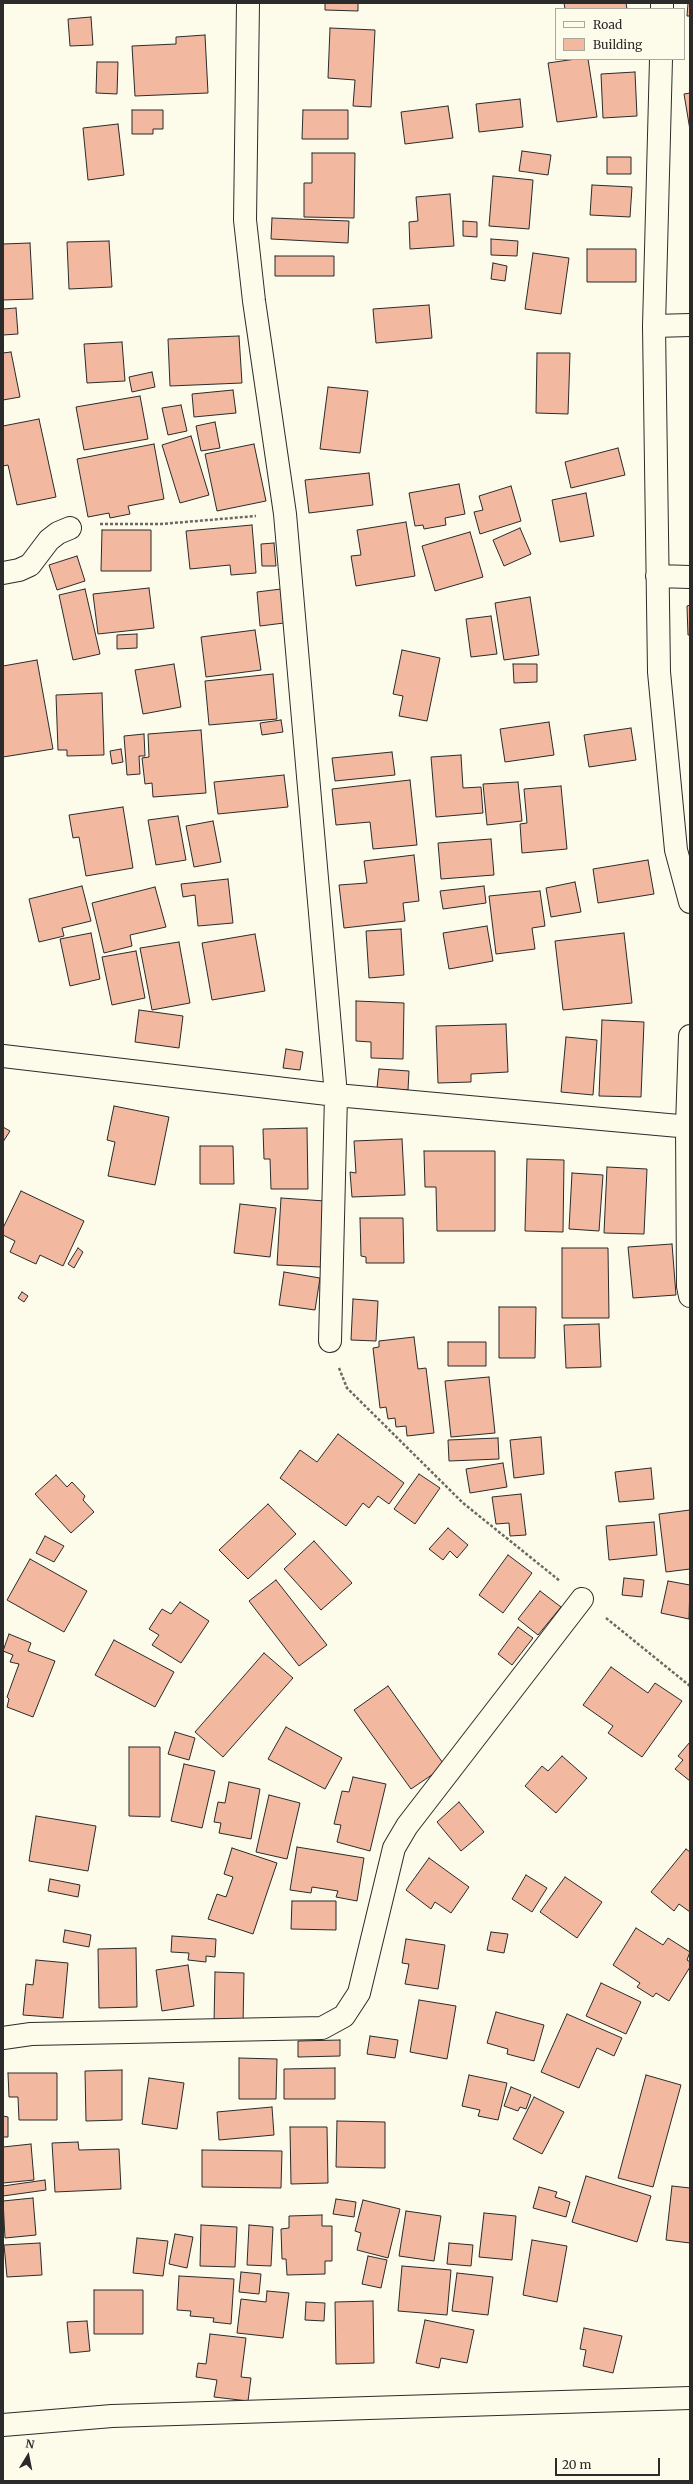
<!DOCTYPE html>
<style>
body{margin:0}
#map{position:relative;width:693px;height:2484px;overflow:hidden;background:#fdfbea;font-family:Merriweather,serif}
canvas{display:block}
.frame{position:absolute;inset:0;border:4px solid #2b2b2b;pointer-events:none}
.legend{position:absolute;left:555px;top:8px;width:130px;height:52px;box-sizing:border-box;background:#fdfbea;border:1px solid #a9a89e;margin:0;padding:5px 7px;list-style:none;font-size:12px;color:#2b2b2b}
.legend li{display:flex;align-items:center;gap:8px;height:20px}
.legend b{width:20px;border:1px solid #a9a89e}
.north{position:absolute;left:8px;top:2436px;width:40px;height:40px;-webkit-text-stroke:3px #fdfbea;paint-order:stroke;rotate:10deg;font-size:11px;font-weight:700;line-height:16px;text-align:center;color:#2b2b2b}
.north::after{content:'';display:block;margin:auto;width:14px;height:18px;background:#2b2b2b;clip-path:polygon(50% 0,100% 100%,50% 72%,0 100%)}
.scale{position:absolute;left:555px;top:2458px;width:105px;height:18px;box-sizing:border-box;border:2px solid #2b2b2b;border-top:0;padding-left:5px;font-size:12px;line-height:14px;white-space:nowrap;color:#2b2b2b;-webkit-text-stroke:3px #fdfbea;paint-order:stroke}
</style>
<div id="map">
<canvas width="693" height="2484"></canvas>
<div class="frame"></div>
<ul class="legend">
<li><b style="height:5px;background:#fdfbea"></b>Road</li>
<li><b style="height:11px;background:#f2b8a0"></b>Building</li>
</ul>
<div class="north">N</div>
<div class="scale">20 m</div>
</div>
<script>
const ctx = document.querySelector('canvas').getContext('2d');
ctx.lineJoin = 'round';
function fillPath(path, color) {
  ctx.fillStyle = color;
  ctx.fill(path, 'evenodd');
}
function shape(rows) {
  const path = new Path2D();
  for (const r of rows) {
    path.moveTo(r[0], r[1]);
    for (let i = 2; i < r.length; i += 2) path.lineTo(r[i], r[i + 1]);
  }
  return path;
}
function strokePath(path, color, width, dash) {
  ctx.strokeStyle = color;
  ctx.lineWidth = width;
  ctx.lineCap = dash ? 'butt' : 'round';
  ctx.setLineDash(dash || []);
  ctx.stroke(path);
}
const building = shape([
 [325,3,358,3,358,11,325,10,325,3],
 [564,3,626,3,627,9,565,9,564,3],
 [688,3,690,3,690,16,687,16,688,3],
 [91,17,93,45,70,46,68,19,91,17],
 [330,28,375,30,371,107,353,106,355,80,328,78,330,28],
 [205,35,208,93,135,96,132,46,176,44,176,37,205,35],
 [576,59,588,59,597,117,557,122,548,63,576,59],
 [97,62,118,62,117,94,96,93,97,62],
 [635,72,637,116,603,118,601,74,635,72],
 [690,93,690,130,684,94,690,93],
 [520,99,523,127,479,132,476,104,520,99],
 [448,106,453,138,405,144,401,112,448,106],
 [132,110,163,110,163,129,153,129,153,134,132,134,132,110],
 [303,110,348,110,348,139,302,139,303,110],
 [118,124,124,175,88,180,83,128,118,124],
 [522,151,551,155,548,175,519,171,522,151],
 [312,153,355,153,354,218,304,217,304,183,312,183,312,153],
 [607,157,631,157,631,174,607,174,607,157],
 [493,176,533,180,529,229,489,226,493,176],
 [592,185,632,187,630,217,590,215,592,185],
 [450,194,454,246,410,249,409,222,418,221,416,197,450,194],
 [272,218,349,221,348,243,271,239,272,218],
 [463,221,477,222,477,237,463,236,463,221],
 [491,239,518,241,517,256,491,255,491,239],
 [109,241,112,287,69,289,67,242,109,241],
 [30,243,33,299,3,300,3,244,30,243],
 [587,249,636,249,636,282,587,282,587,249],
 [533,253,569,258,561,314,525,309,533,253],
 [275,256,334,256,334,276,275,276,275,256],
 [493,263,507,266,505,281,491,279,493,263],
 [429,305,432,338,376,343,373,309,429,305],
 [16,308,18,334,3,335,3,309,16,308],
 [239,336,242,383,170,386,168,339,239,336],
 [122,342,125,381,87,383,84,344,122,342],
 [11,352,20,397,3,400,3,353,11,352],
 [537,353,570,353,568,414,536,413,537,353],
 [152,372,155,387,132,392,129,377,152,372],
 [328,387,368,391,360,453,320,449,328,387],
 [233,390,236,413,194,417,192,394,233,390],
 [140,396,148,439,84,450,76,407,140,396],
 [181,405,187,431,168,435,162,408,181,405],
 [39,419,56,497,17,505,8,465,3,466,3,426,39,419],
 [215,422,220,448,201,451,196,426,215,422],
 [191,436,209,495,180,503,162,445,191,436],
 [154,444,164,499,128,506,130,514,110,518,109,513,88,517,77,459,154,444],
 [254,444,266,501,217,511,205,454,254,444],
 [618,448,625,475,571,488,565,462,618,448],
 [369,473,373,505,309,513,305,480,369,473],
 [459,484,465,514,445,518,446,525,424,529,423,525,415,526,409,493,459,484],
 [511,486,521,521,480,534,474,512,483,510,479,496,511,486],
 [586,493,594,536,560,542,552,500,586,493],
 [406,522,415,576,356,586,351,556,361,555,357,530,406,522],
 [252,525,256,573,231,575,230,565,190,569,186,531,252,525],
 [520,528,531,554,504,566,493,540,520,528],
 [102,530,151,530,151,571,101,571,102,530],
 [470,532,483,577,435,591,422,546,470,532],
 [274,543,276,566,262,566,261,544,274,543],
 [77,556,85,581,57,590,49,565,77,556],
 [149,588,154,628,98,634,93,594,149,588],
 [85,589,100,654,73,660,59,595,85,589],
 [281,589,284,623,260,626,257,592,281,589],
 [530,597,539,655,504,660,495,603,530,597],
 [690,605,690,635,688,635,687,606,690,605],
 [491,616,497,654,471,657,466,619,491,616],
 [255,630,261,670,206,677,201,637,255,630],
 [137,634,137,648,117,649,117,635,137,634],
 [402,650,440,658,427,721,399,716,403,696,393,694,402,650],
 [37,660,53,749,3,757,3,666,37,660],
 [174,664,181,707,143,714,135,670,174,664],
 [513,664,537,664,537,682,514,683,513,664],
 [273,674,277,719,209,725,205,681,273,674],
 [102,693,104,755,67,756,67,750,58,750,56,695,102,693],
 [281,720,283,732,262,735,260,723,281,720],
 [549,722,554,755,505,762,500,729,549,722],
 [631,728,636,760,589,767,584,735,631,728],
 [201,730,206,793,153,797,152,783,145,784,142,758,149,757,148,734,201,730],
 [144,734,145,756,139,756,140,774,127,775,124,736,144,734],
 [121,749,123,762,112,764,110,751,121,749],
 [392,752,395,775,335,781,332,758,392,752],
 [461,755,463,788,481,787,483,813,436,817,431,757,461,755],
 [284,775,288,807,218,814,214,782,284,775],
 [410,780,417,845,373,849,370,822,336,825,332,789,410,780],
 [518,782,522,821,487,825,483,784,518,782],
 [561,786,567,849,522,853,520,824,527,823,524,789,561,786],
 [123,807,133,868,86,876,79,837,73,838,69,815,123,807],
 [178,816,186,860,156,865,148,820,178,816],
 [213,821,221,862,194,867,186,826,213,821],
 [491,839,494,875,441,879,438,843,491,839],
 [414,855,419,901,403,903,405,921,344,928,339,885,367,883,364,861,414,855],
 [648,860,654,894,598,903,593,869,648,860],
 [228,879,233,923,198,926,195,895,183,897,181,884,228,879],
 [575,882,581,912,551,917,546,888,575,882],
 [82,886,91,921,62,928,64,936,39,942,29,899,82,886],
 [484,886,486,903,443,909,440,891,484,886],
 [155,887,166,927,130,935,132,946,104,953,92,903,155,887],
 [540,891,545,926,532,928,535,949,496,954,489,896,540,891],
 [487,926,493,961,449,969,443,933,487,926],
 [401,929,404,975,369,978,366,931,401,929],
 [91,933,100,979,70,986,60,939,91,933],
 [624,933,632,1003,563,1010,555,941,624,933],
 [255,934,265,991,212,1000,202,943,255,934],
 [179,942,190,1003,152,1010,140,948,179,942],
 [136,951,145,998,112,1005,102,957,136,951],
 [356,1001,404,1003,403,1059,371,1058,371,1042,356,1041,356,1001],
 [139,1010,183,1016,179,1048,135,1042,139,1010],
 [602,1020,644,1022,641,1097,599,1096,602,1020],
 [506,1024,508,1072,471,1074,471,1082,438,1083,436,1026,506,1024],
 [566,1037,597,1040,593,1095,561,1092,566,1037],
 [286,1049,303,1052,300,1070,283,1068,286,1049],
 [379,1069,409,1071,408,1090,377,1088,379,1069],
 [114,1106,169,1117,155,1185,108,1176,115,1142,107,1140,114,1106],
 [3,1127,10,1131,3,1142,3,1127],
 [307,1128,308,1189,271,1189,270,1159,264,1159,263,1129,307,1128],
 [402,1139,405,1195,352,1197,350,1172,356,1173,354,1141,402,1139],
 [200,1146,233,1146,234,1184,200,1184,200,1146],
 [424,1151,495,1151,495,1231,437,1231,436,1187,425,1187,424,1151],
 [527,1159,564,1160,563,1232,525,1231,527,1159],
 [607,1167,647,1169,644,1234,604,1233,607,1167],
 [572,1173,603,1175,599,1231,569,1229,572,1173],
 [21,1191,84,1221,63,1266,40,1255,36,1264,10,1252,15,1241,3,1235,3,1228,21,1191],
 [281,1198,325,1201,321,1267,277,1265,281,1198],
 [240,1204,276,1208,270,1257,234,1253,240,1204],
 [360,1218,403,1218,404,1263,366,1263,366,1257,361,1256,360,1218],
 [672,1244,676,1295,633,1298,628,1247,672,1244],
 [78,1248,83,1252,74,1268,68,1264,78,1248],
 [562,1248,608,1248,609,1318,562,1318,562,1248],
 [284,1272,320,1278,315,1310,279,1305,284,1272],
 [22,1292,28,1296,24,1302,18,1298,22,1292],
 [353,1299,378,1301,376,1341,351,1340,353,1299],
 [499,1307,536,1307,535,1358,499,1358,499,1307],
 [599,1324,601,1367,566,1368,564,1325,599,1324],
 [414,1337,418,1369,426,1368,434,1433,407,1436,406,1426,396,1427,395,1418,388,1419,386,1407,380,1408,373,1348,379,1347,379,1341,414,1337],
 [448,1342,486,1342,486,1366,448,1366,448,1342],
 [489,1377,495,1433,451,1437,445,1381,489,1377],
 [338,1434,404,1483,389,1504,378,1496,369,1508,363,1503,346,1526,280,1478,300,1450,317,1462,338,1434],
 [541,1437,544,1474,514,1478,510,1440,541,1437],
 [498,1438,499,1459,449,1461,448,1440,498,1438],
 [503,1463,507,1487,470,1493,466,1469,503,1463],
 [651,1468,654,1499,619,1502,615,1472,651,1468],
 [419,1474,440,1488,415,1524,394,1509,419,1474],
 [56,1475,67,1487,72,1482,85,1496,83,1500,94,1512,71,1533,35,1494,56,1475],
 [521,1494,526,1535,510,1536,509,1523,496,1524,492,1497,521,1494],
 [268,1504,296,1534,248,1579,219,1550,268,1504],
 [690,1510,690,1569,666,1572,659,1514,690,1510],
 [654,1522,657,1555,609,1560,606,1526,654,1522],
 [448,1528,468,1545,457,1558,450,1551,443,1560,429,1549,448,1528],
 [45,1536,64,1546,54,1562,36,1553,45,1536],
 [314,1541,352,1583,321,1610,284,1569,314,1541],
 [508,1555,532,1573,503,1613,479,1595,508,1555],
 [30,1559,87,1591,64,1632,7,1600,30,1559],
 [624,1578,644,1580,642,1597,622,1595,624,1578],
 [276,1580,327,1645,299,1666,249,1601,276,1580],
 [668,1581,690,1585,689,1619,661,1613,668,1581],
 [540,1591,561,1607,538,1635,518,1619,540,1591],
 [180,1602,209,1621,181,1663,152,1645,159,1635,149,1629,162,1609,171,1614,180,1602],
 [518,1627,533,1638,512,1665,498,1654,518,1627],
 [9,1634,31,1643,28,1651,55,1661,33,1717,7,1707,9,1699,7,1697,19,1664,10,1662,13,1655,3,1651,9,1634],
 [114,1640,174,1672,155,1707,95,1675,114,1640],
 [264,1653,293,1678,223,1757,195,1732,264,1653],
 [611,1667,648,1693,655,1683,682,1701,642,1757,608,1733,613,1726,583,1705,611,1667],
 [388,1686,445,1766,411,1789,354,1710,388,1686],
 [286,1727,342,1758,325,1789,268,1759,286,1727],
 [175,1732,195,1738,189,1760,168,1754,175,1732],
 [690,1742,690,1781,675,1769,683,1760,678,1756,690,1742],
 [129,1747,160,1747,160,1817,129,1816,129,1747],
 [562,1756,587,1778,556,1813,525,1786,542,1766,548,1771,562,1756],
 [184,1764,215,1771,202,1828,171,1821,184,1764],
 [353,1777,386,1784,370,1851,337,1842,341,1825,334,1824,342,1791,349,1792,353,1777],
 [229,1782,260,1789,251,1839,219,1833,221,1823,214,1822,218,1802,225,1803,229,1782],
 [269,1795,300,1803,287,1859,256,1852,269,1795],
 [459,1802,484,1832,461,1851,437,1822,459,1802],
 [36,1816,96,1826,88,1871,29,1861,36,1816],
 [297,1847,364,1858,357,1901,336,1897,338,1891,312,1887,311,1893,290,1890,297,1847],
 [232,1848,277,1863,253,1934,208,1919,217,1894,226,1897,233,1877,224,1874,232,1848],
 [686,1849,690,1852,690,1912,679,1904,674,1911,651,1892,686,1849],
 [429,1858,469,1887,451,1913,435,1902,431,1909,406,1890,429,1858],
 [526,1875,547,1888,532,1912,512,1899,526,1875],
 [565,1877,602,1902,577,1938,540,1912,565,1877],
 [50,1879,80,1885,78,1897,48,1891,50,1879],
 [292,1901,336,1901,336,1930,291,1929,292,1901],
 [636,1928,663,1945,668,1938,690,1952,687,1960,690,1962,690,1967,669,2001,656,1993,653,1997,637,1987,640,1983,613,1965,636,1928],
 [65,1930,91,1935,89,1947,63,1942,65,1930],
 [491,1932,508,1934,504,1953,487,1950,491,1932],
 [172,1936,216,1939,215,1957,206,1956,206,1962,188,1960,189,1953,171,1952,172,1936],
 [406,1939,445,1945,438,1989,405,1984,409,1964,402,1963,406,1939],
 [136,1948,137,2007,99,2008,98,1949,136,1948],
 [36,1960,68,1963,63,2018,23,2015,26,1984,33,1985,36,1960],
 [188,1965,194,2006,162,2011,156,1970,188,1965],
 [215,1972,244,1973,243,2024,214,2023,215,1972],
 [601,1983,641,2002,626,2034,586,2016,601,1983],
 [419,2000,456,2006,447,2059,410,2052,419,2000],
 [496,2012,544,2025,534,2061,507,2054,508,2049,487,2043,496,2012],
 [567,2014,622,2038,614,2056,597,2048,579,2088,541,2072,567,2014],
 [370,2036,398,2040,395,2058,367,2054,370,2036],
 [340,2040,340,2056,298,2057,298,2041,340,2040],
 [239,2058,277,2059,276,2099,239,2099,239,2058],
 [335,2068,335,2099,284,2099,284,2069,335,2068],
 [122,2070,122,2120,86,2121,85,2071,122,2070],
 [8,2073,57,2073,57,2120,19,2120,18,2097,9,2097,8,2073],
 [469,2075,507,2083,498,2120,478,2116,480,2110,462,2106,469,2075],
 [646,2075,681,2085,653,2187,618,2178,646,2075],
 [149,2078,184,2083,177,2129,142,2124,149,2078],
 [511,2087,531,2095,526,2109,520,2107,518,2111,504,2106,511,2087],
 [534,2097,564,2112,542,2154,513,2139,534,2097],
 [272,2107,274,2135,219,2140,217,2112,272,2107],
 [3,2116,8,2117,8,2137,3,2137,3,2116],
 [337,2121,385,2122,385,2168,336,2167,337,2121],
 [290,2127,327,2127,328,2183,291,2184,290,2127],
 [78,2142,79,2150,119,2149,121,2189,55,2192,52,2143,78,2142],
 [31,2144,34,2180,3,2183,3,2147,31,2144],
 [202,2150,282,2151,281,2188,202,2187,202,2150],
 [586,2176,651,2196,637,2242,572,2222,586,2176],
 [45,2180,46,2190,3,2196,3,2186,45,2180],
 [672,2186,690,2188,690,2243,666,2240,672,2186],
 [539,2187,557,2192,555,2197,570,2202,566,2217,533,2208,539,2187],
 [33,2198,36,2235,5,2238,3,2201,33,2198],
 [336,2199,356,2202,354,2217,333,2214,336,2199],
 [363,2200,400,2209,388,2258,357,2250,361,2233,355,2231,363,2200],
 [406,2211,441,2216,434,2261,399,2256,406,2211],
 [484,2213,516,2216,512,2260,479,2257,484,2213],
 [322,2215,322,2226,332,2226,332,2261,325,2261,325,2274,287,2275,286,2259,282,2259,281,2229,289,2228,289,2216,322,2215],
 [201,2225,237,2227,235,2267,200,2266,201,2225],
 [249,2225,273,2227,271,2266,247,2265,249,2225],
 [175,2234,193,2237,187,2268,169,2264,175,2234],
 [137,2238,168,2241,163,2276,133,2273,137,2238],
 [532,2240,567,2246,557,2302,523,2295,532,2240],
 [40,2243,42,2275,7,2277,4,2245,40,2243],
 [449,2243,473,2245,471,2266,447,2264,449,2243],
 [368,2256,387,2260,381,2288,362,2284,368,2256],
 [402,2266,451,2270,447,2315,398,2311,402,2266],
 [241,2272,261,2274,259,2294,239,2292,241,2272],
 [457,2273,493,2277,488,2315,452,2311,457,2273],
 [179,2276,234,2279,231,2324,213,2322,214,2318,190,2316,191,2311,177,2310,179,2276],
 [94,2290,143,2290,143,2334,94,2334,94,2290],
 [267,2291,289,2293,283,2338,237,2333,241,2299,266,2302,267,2291],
 [373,2301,374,2363,336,2364,335,2302,373,2301],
 [306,2302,325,2303,324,2321,305,2320,306,2302],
 [425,2320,474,2330,467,2363,441,2358,439,2368,416,2363,425,2320],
 [87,2321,90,2351,70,2353,67,2322,87,2321],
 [584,2328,622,2336,613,2373,583,2366,586,2350,580,2349,584,2328],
 [210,2334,246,2338,241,2377,251,2378,248,2401,214,2397,217,2380,196,2377,198,2363,206,2364,210,2334]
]);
fillPath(building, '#f2b8a0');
strokePath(building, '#2b2b2b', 1);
const minor = shape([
 [248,3,245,220,254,301,285,514,336,1095,330,1341],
 [662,9,662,3],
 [661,59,654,326,659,672,676,850,690,902],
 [654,326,690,325],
 [3,573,19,570,30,565,49,540,58,533,70,528],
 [657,576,690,577],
 [690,1036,687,1126,688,1286,690,1296],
 [3,1056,336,1095,690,1127],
 [3,2038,31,2034,322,2028,344,2016,359,1993,394,1848,407,1826,582,1599],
 [3,2425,112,2416,690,2398]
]);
strokePath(minor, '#2b2b2b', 24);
strokePath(shape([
 [100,524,161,524,256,516],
 [339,1368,347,1388,463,1503,560,1581],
 [606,1618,690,1686]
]), '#6a6964', 2.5, [3, 2]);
strokePath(minor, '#fdfbea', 22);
</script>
